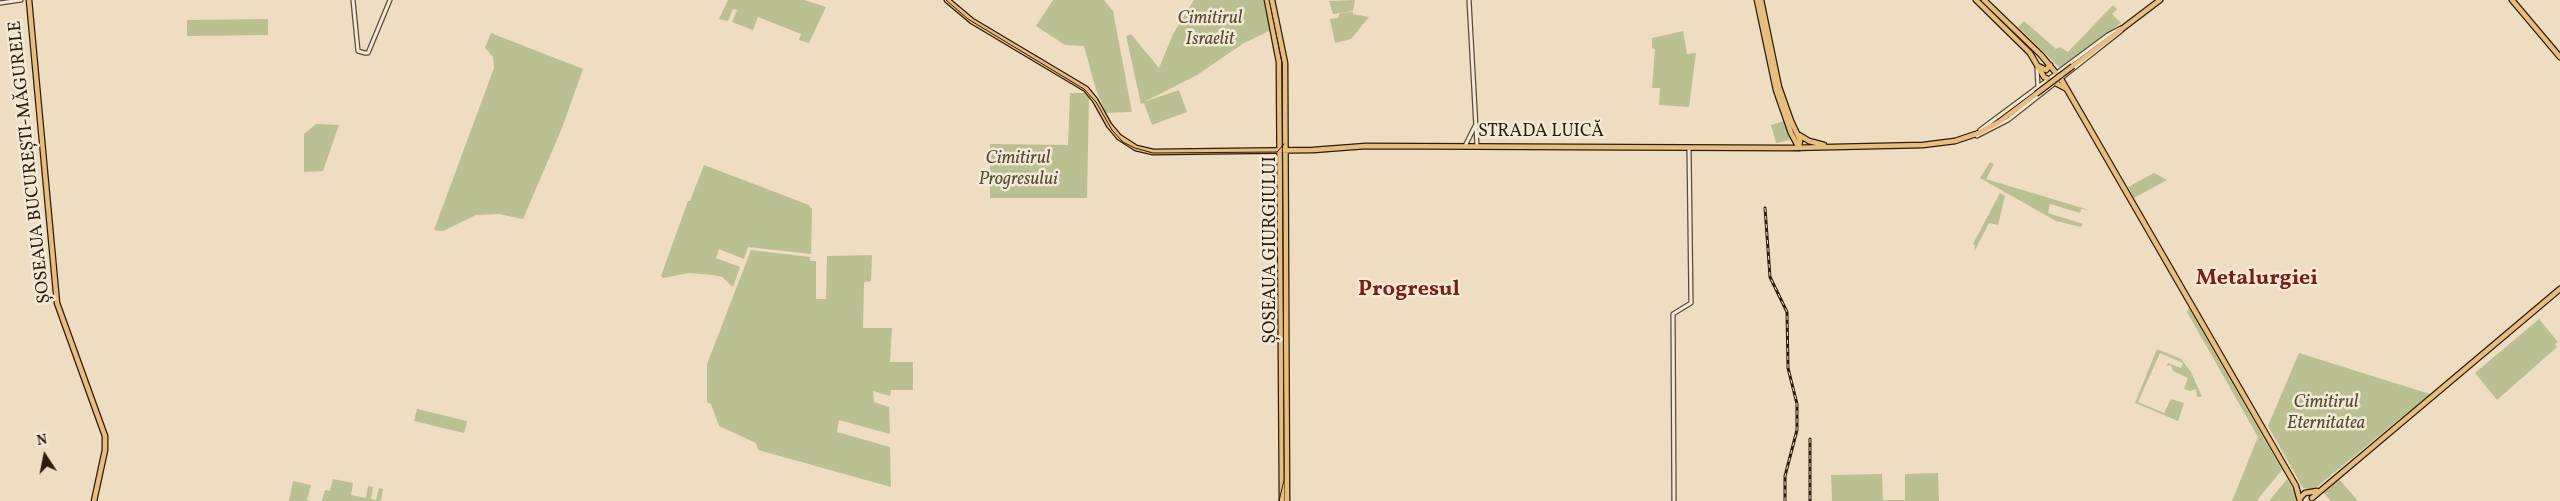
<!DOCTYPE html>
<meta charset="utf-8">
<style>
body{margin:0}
#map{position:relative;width:2560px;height:501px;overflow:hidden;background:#eeddc1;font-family:Vollkorn,serif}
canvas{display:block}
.north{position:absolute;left:20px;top:431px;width:50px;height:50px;-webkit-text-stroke:4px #f4e9d7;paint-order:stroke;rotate:349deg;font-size:14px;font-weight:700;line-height:20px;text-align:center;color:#2c1c0a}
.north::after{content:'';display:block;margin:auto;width:18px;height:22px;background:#2c1c0a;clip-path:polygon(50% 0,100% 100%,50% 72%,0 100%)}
</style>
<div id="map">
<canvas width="2560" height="501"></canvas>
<div class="north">N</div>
</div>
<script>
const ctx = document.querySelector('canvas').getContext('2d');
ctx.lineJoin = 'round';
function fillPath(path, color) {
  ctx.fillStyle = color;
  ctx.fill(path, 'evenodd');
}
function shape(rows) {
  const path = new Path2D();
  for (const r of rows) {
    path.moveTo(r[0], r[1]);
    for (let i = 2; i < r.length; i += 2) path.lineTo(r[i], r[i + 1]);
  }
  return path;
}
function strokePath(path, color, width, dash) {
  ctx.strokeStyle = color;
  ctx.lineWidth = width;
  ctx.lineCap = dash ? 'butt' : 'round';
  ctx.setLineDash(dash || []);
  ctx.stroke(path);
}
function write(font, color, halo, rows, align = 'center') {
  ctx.font = font + ' Vollkorn,serif';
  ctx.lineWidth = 5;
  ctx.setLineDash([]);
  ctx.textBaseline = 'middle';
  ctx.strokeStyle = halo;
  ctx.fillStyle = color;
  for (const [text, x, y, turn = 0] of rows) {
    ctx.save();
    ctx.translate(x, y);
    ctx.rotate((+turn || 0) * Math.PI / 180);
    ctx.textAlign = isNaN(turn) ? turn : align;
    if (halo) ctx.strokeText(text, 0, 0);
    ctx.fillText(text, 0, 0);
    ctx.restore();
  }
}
fillPath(shape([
 [728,0,804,0,826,7,809,43,799,40,801,34,758,17,753,30,732,22,737,10,733,9,728,21,719,19],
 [1053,0,1104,0,1113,11,1132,112,1106,113,1096,90,1084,46,1065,45,1036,26],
 [1194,0,1264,0,1271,30,1244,43,1197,75,1144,102,1179,90,1187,112,1152,125,1144,103,1141,104,1126,36,1131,34,1159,68,1173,34],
 [1355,0,1353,11,1333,14,1329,1],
 [2113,5,2117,9,2112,14,2121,23,2062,66,2059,67,2018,27,2024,21,2056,49,2060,47,2068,52],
 [1353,12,1353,14,1369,17,1351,39,1335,43,1330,19,1338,18,1340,13],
 [268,19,268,35,187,36,187,20],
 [1683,31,1687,54,1696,53,1689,107,1659,105,1660,88,1652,88,1655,49,1652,48,1652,38],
 [491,33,583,69,562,128,523,219,499,214,476,215,443,231,434,230,494,68,493,57,485,48],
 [1070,93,1085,93,1089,98,1087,198,990,198,990,144,1068,145],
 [1784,121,1790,140,1776,143,1771,125],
 [316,124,339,125,323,171,304,172,304,134],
 [1990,162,1994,164,1986,179,2089,210,2081,209,2080,213,2050,204,2048,213,2083,224,2081,227,2056,221,1980,178],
 [704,165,809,205,812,209,811,254,748,247,744,259,719,249,716,258,740,267,733,287,722,277,713,275,689,273,663,278,661,276,688,201,690,201],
 [2154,173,2167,180,2134,198,2128,187],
 [2000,193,2005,196,1998,225,1989,223,1974,252,1975,245,1973,244],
 [751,250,810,257,810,261,816,261,816,299,826,299,827,256,872,255,871,281,864,282,863,328,892,328,890,362,913,362,913,390,891,390,890,396,873,391,874,402,889,407,890,434,839,420,837,432,890,447,891,487,758,450,756,443,719,426,711,404,707,402,707,364],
 [2189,308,2282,470,2258,499,2259,501,2232,501,2258,437,2187,312],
 [2539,319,2558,342,2555,344,2557,347,2497,400,2475,373],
 [2157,349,2181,359,2191,372,2202,397,2197,397,2196,389,2190,391,2184,389,2188,378,2173,371,2171,365,2167,366,2168,363,2181,368,2183,363,2160,353,2138,402,2164,413,2171,399,2184,403,2178,421,2135,403],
 [2299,353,2430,394,2313,490,2303,488,2268,426],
 [417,409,467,421,464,433,414,421],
 [1938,473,1939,501,1832,501,1831,475,1882,474,1883,500,1905,500,1905,474],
 [333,479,353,483,351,495,366,498,368,486,373,487,371,499,376,500,379,488,383,489,381,501,322,501,325,490,330,491],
 [2287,479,2296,495,2297,501,2269,501],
 [2339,479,2358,501,2331,501,2323,492],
 [293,481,311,485,307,500,311,501,289,501]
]), '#bac092');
const minor = shape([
 [353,0,358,51,365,53,368,53,390,0],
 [1469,0,1477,146],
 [0,3,21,0],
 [2037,68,2038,87],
 [1980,130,2108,35,2121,28],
 [1977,136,2008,120,2121,31],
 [1465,146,1475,126],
 [1674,501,1673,314,1691,303,1689,148]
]);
const major = shape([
 [29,0,57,303,105,436,105,450,94,501],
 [947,0,972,21,1086,89,1095,100,1109,125,1119,137,1136,148,1153,152,1313,150,1366,146,1789,148,1923,145,1955,141,1979,133,1999,122,2036,94],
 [1267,0,1279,62,1282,501],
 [1272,0,1285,63,1287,501],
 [1757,0,1776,90,1791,133,1799,148],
 [1761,0,1779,87,1791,121,1800,140,1799,148],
 [1976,0,2030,53,2044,77,2065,88],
 [1984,0,2041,55,2061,79,2296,486,2300,501],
 [2512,0,2560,57],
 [2038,66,2046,70,2050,65],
 [2073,66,2160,0],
 [1799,135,1809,141,1824,145],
 [2300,498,2305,493,2317,491],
 [2312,498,2560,289]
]);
strokePath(minor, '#5c4c38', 5.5);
strokePath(major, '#2c1c0a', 7);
strokePath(minor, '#f4e9d7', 3);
strokePath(major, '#e7be80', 4.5);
strokePath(shape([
 [946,0,968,19,1084,89,1096,102,1112,130,1123,142,1135,148,1153,153,1277,152,1284,144],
 [1269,0,1282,63,1284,480,1279,501]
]), '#2c1c0a', 1);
const rail = shape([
 [1765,208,1770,277,1787,312,1788,368,1797,404,1797,430,1785,476,1785,501],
 [1810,439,1810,501]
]);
strokePath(rail, '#2c1c0a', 3);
strokePath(rail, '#f4e9d7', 1, [4]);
const majorBridge = shape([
 [2036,94,2073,66]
]);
strokePath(majorBridge, '#2c1c0a', 7, []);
strokePath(majorBridge, '#e7be80', 4.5);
write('italic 18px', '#574d33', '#f4e9d7', [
 ["Cimitirul",1210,20],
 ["Israelit",1210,41],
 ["Cimitirul",1018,160],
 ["Progresului",1018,181],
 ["Cimitirul",2326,404],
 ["Eternitatea",2326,425]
]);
write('18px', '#2c1c0a', '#f4e9d7', [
 ["STRADA LUICĂ",1541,133],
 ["ȘOSEAUA BUCUREȘTI-MĂGURELE",31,162,-96],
 ["ȘOSEAUA GIURGIULUI",1272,250,-90]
]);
write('bold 22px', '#7a1f14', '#f4e9d7', [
 ["Metalurgiei",2257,280],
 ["Progresul",1409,291]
]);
</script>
